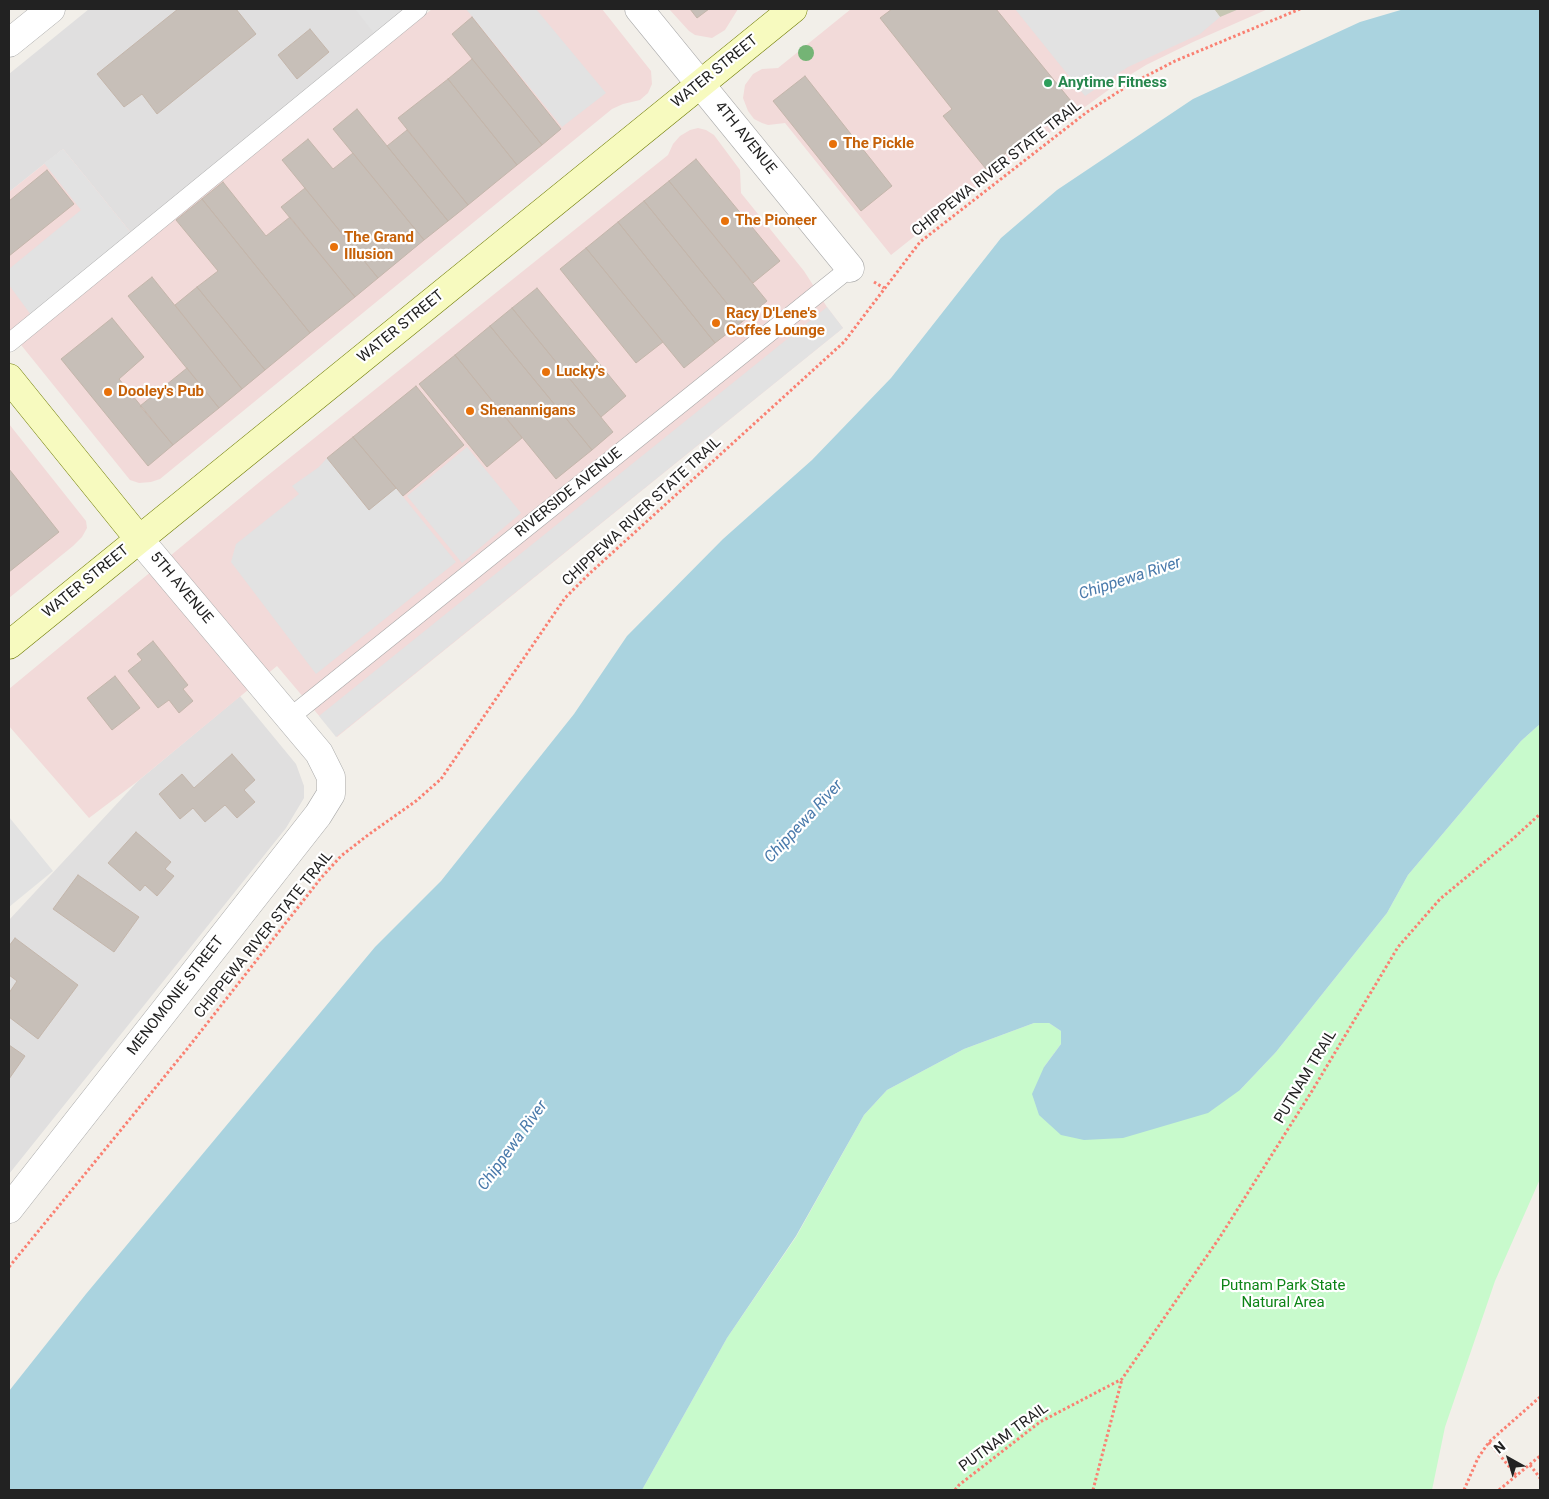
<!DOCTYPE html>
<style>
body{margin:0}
#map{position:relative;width:1549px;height:1499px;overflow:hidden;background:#f2efe9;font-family:Roboto,sans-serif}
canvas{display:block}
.frame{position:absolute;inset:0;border:10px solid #222;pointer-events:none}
.north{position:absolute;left:1484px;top:1434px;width:50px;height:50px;-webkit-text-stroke:4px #fff;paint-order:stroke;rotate:321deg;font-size:14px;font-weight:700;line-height:20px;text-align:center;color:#222}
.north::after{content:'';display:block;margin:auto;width:18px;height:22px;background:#222;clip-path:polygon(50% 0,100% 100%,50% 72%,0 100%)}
</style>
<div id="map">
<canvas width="1549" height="1499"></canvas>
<div class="frame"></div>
<div class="north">N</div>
</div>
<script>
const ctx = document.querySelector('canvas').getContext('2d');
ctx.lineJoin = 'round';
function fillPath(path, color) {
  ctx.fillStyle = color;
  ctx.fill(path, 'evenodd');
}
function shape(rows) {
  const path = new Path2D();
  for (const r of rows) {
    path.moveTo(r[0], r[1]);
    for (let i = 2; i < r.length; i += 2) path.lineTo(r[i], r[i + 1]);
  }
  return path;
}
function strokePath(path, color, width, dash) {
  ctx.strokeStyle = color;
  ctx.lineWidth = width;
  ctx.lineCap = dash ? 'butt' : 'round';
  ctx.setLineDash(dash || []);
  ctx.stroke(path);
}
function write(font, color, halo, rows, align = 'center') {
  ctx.font = font + ' Roboto,sans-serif';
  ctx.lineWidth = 4.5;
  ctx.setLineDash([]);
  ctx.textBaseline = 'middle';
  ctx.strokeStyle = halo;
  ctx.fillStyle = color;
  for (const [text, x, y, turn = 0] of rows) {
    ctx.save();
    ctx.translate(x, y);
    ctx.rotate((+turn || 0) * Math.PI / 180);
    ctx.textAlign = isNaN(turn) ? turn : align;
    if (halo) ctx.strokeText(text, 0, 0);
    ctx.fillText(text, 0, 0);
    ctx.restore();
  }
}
fillPath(shape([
 [89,9,409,9,131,233,63,149,9,192,9,74],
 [240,696,296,764,304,786,304,798,286,828,9,1174,9,920,138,781]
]), '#e0dfdf');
fillPath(shape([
 [432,9,602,9,651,71,652,84,648,93,640,100,623,104,612,109,160,479,151,482,139,483,130,480,9,330,9,192,63,149,141,245],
 [669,9,738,9,725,30,712,38,695,35,689,31],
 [851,9,1268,9,1193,42,1146,65,1125,78,998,170,891,255,785,123,768,125,762,123,754,119,748,111,743,98,745,85,753,74,762,69,778,68],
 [698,128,706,130,714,135,740,170,741,193,804,271,827,307,843,328,337,737,277,666,138,781,89,818,9,726,9,689,262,480,668,155,673,144,680,136,690,130],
 [9,424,86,521,87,528,82,537,73,546,9,598]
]), '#f2dad9');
fillPath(shape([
 [1214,9,1239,9,1220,17]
]), '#c7c7b4');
fillPath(shape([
 [1540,724,1540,1179,1495,1281,1445,1427,1432,1490,642,1490,727,1338,796,1237,864,1115,887,1090,964,1049,1034,1023,1049,1023,1061,1031,1061,1044,1044,1067,1240,1090,1276,1052,1387,913,1408,875,1521,741]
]), '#c8facc');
fillPath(shape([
 [355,9,409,9,376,36],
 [466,9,536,9,606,93,562,127],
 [1015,9,1214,9,1220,17,1200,34,1128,67,1085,96],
 [63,149,131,233,31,315,9,285,9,269,81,210,44,163],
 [827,307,843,328,336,737,319,716],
 [467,447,521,513,462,563,407,496],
 [327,458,369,510,396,488,456,562,316,674,231,562,236,544,299,494,292,486,319,467],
 [9,817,53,871,9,907]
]), '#e2e2e2');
fillPath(shape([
 [1404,9,1540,9,1540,724,1521,741,1408,875,1387,913,1276,1052,1240,1090,1208,1113,1123,1138,1084,1140,1061,1135,1039,1115,1032,1094,1044,1067,1061,1044,1061,1031,1049,1023,1034,1023,964,1049,887,1090,864,1115,796,1236,727,1338,642,1490,9,1490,9,1391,86,1294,375,947,441,881,574,714,627,636,723,539,812,460,891,378,1001,238,1057,190,1193,99,1360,22]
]), '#aad3df');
const building = shape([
 [178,9,236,9,256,34,157,114,142,94,124,107,97,74,178,9],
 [690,9,709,9,697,18,690,9],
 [892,9,996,9,1071,101,986,169,943,116,952,109,880,18,892,9],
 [472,17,561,129,542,145,452,34,472,17],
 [310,29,329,52,297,79,278,55,310,29],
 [472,59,542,145,517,165,448,79,472,59],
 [805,76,892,186,861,211,773,101,805,76],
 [448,79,517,165,468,205,398,118,448,79],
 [357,109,448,221,424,240,333,129,357,109],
 [407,130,468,205,448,221,387,146,407,130],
 [308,139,333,169,353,153,424,240,378,278,282,160,308,139],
 [696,159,780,261,753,283,669,181,696,159],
 [47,170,74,204,9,256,9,201,47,170],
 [669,181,767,301,742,322,644,201,669,181],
 [223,182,266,236,290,217,355,297,310,333,202,199,223,182],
 [305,188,378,278,355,297,281,207,305,188],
 [202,199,310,333,265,370,197,287,218,271,176,220,202,199],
 [644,201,742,322,715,343,618,222,644,201],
 [618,222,715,343,684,368,586,248,618,222],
 [586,248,663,342,636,363,560,269,586,248],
 [152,277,242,389,219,408,128,296,152,277],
 [197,287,265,370,242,389,175,305,197,287],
 [537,288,626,396,601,417,512,308,537,288],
 [512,308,613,432,592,450,490,326,512,308],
 [112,318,144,357,119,379,173,445,148,466,61,359,112,318],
 [490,326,592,450,556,479,455,355,490,326],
 [455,355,522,438,487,467,419,384,455,355],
 [187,368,219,408,173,445,140,406,187,368],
 [416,386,464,445,403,496,353,437,416,386],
 [353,437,396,488,369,510,327,458,353,437],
 [9,469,59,532,9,572,9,469],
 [153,641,188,685,183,689,193,701,179,713,169,700,158,708,128,671,142,660,137,654,153,641],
 [115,676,140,708,112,730,87,698,115,676],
 [232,754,255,780,244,790,255,802,237,818,225,805,205,822,193,808,180,819,159,794,182,774,194,788,232,754],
 [136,832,171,862,165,869,174,876,157,896,145,885,140,891,108,863,136,832],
 [78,875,139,917,114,952,53,909,78,875],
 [15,938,78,985,38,1039,9,1017,9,993,17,981,9,975,9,946,15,938],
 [9,1045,25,1056,9,1079,9,1045]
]);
fillPath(building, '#c7bfb8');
strokePath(building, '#c4b6ab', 1);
const service = shape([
 [9,343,418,9],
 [289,718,850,268]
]);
const minor = shape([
 [639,9,850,268],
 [9,43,51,9],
 [9,1209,318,815,331,794,331,777,319,753,139,539]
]);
const secondary = shape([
 [9,378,139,539],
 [9,645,793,9]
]);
strokePath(service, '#a9a9a9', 19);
strokePath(minor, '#a9a9a9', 29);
strokePath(secondary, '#707d05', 29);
strokePath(shape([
 [874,282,884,288],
 [9,1267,187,1049,321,878,341,856,368,835,416,801,441,779,565,598,589,574,844,342,920,242,1087,112,1129,85,1175,61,1300,9],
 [1489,1442,1516,1475],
 [1530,1465,1540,1478],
 [955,1490,959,1485,1040,1422,1122,1379,1220,1237,1312,1091,1398,947,1440,899,1515,837,1540,814],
 [1093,1490,1122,1379],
 [1464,1490,1478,1458,1489,1442,1540,1397],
 [1499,1490,1540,1456]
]), '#fa8072', 3, [2.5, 2.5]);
strokePath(service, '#fff', 18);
strokePath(minor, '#fff', 28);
strokePath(secondary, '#f7fabf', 28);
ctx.fillStyle = '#74b475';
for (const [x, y] of [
 [806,53]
]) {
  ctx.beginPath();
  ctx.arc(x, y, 8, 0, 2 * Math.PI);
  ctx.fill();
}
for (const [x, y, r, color] of [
 [1048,83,5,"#2e9e5b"],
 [833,144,5,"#e8710a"],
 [725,221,5,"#e8710a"],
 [334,247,5,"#e8710a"],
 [716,323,5,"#e8710a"],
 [546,372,5,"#e8710a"],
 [108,392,5,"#e8710a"],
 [470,411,5,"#e8710a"]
]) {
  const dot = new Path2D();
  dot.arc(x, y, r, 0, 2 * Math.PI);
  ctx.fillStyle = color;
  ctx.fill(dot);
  strokePath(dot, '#fff', 2);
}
write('15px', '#222', '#fff', [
 ["WATER STREET",715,72,-39],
 ["4TH AVENUE",745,138,51],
 ["CHIPPEWA RIVER STATE TRAIL",997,169,-38],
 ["WATER STREET",401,327,-39],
 ["RIVERSIDE AVENUE",569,493,-39],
 ["CHIPPEWA RIVER STATE TRAIL",642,512,-43],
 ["WATER STREET",86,582,-39],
 ["5TH AVENUE",181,588,50],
 ["CHIPPEWA RIVER STATE TRAIL",264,935,-51],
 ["MENOMONIE STREET",176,996,-52],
 ["PUTNAM TRAIL",1306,1077,-59],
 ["PUTNAM TRAIL",1004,1438,-36]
]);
write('bold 15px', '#27864d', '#fff', [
 ["Anytime Fitness",1058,83]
], 'left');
write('bold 15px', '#c56008', '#fff', [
 ["The Pickle",843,144],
 ["The Pioneer",735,221],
 ["The Grand",344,238],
 ["Illusion",344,255],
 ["Racy D'Lene's",726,314],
 ["Coffee Lounge",726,331],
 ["Lucky's",556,372],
 ["Dooley's Pub",118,392],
 ["Shenannigans",480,411]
], 'left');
write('15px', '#0c8416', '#fff', [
 ["Putnam Park State",1283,1286],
 ["Natural Area",1283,1303]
]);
write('italic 16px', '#4a7aab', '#fff', [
 ["Chippewa River",1130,579,-18],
 ["Chippewa River",804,822,-47],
 ["Chippewa River",513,1146,-54]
]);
</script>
